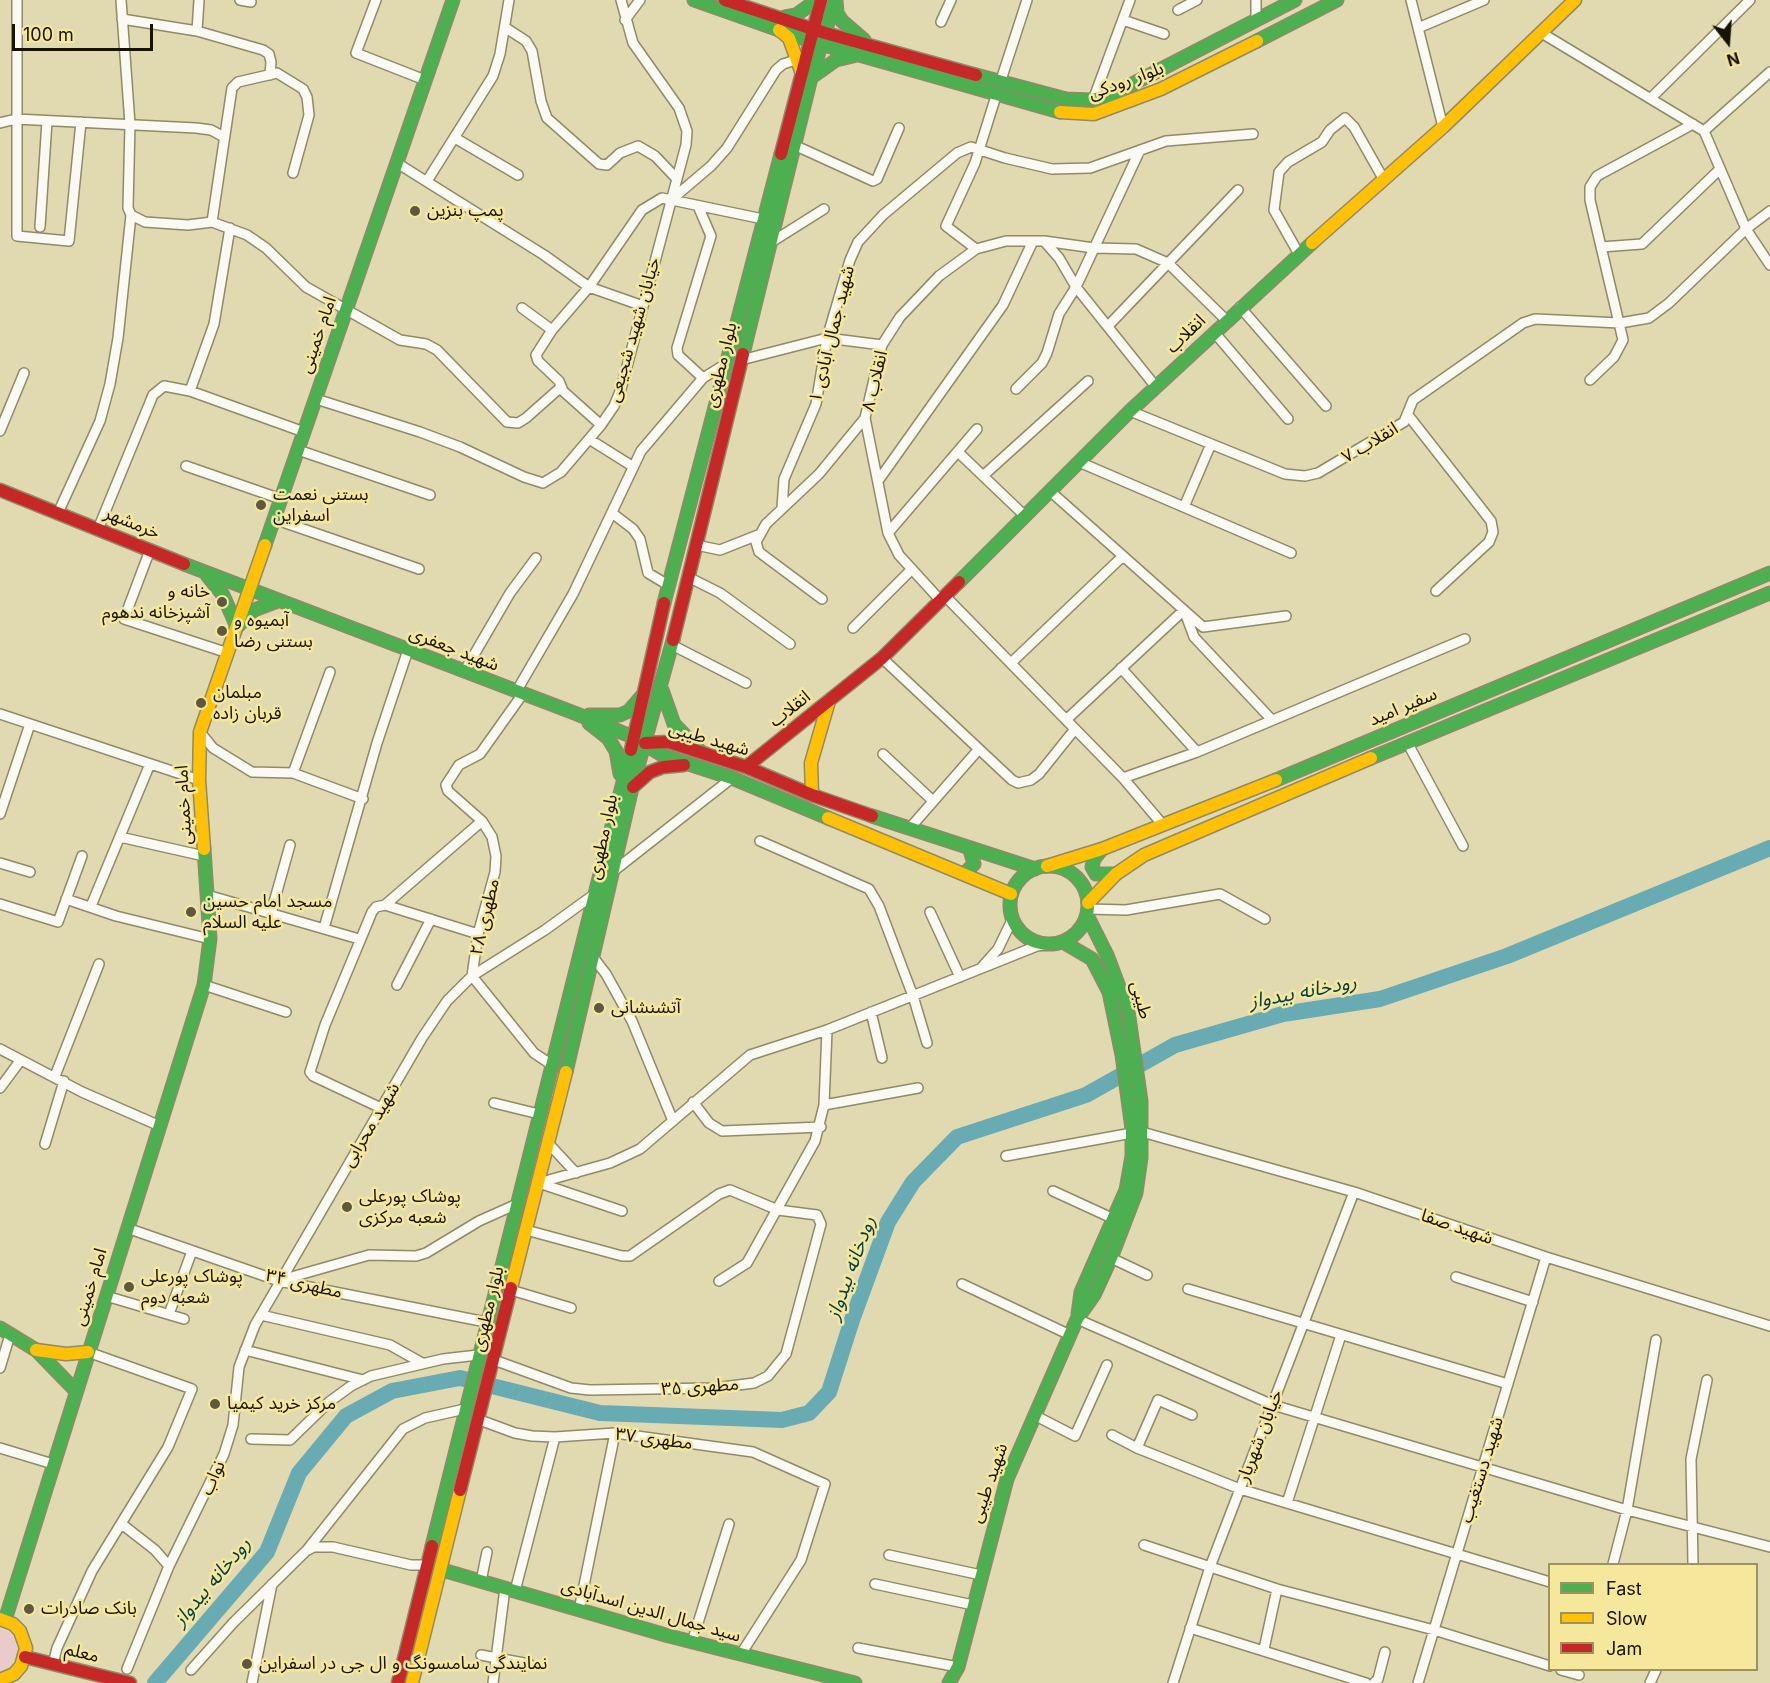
<!DOCTYPE html>
<meta charset="utf-8">
<style>
body{margin:0}
#map{position:relative;width:1770px;height:1683px;overflow:hidden;background:#e1dab1;font-family:Inter,sans-serif}
canvas{display:block}
.legend{position:absolute;left:1548px;top:1563px;width:210px;height:108px;box-sizing:border-box;background:#f5e89d;border:2px solid #9d935e;margin:0;padding:8px 10px;list-style:none;font-size:18px;color:#181300}
.legend li{display:flex;align-items:center;gap:12px;height:30px}
.legend b{width:30px;border:2px solid #9d935e}
.north{position:absolute;left:1698px;top:12px;width:60px;height:60px;-webkit-text-stroke:4px #f5e89d;paint-order:stroke;rotate:163deg;font-size:16px;font-weight:700;line-height:24px;text-align:center;color:#181300}
.north::after{content:'';display:block;margin:auto;width:21px;height:27px;background:#181300;clip-path:polygon(50% 0,100% 100%,50% 72%,0 100%)}
.scale{position:absolute;left:12px;top:24px;width:141px;height:27px;box-sizing:border-box;border:3px solid #181300;border-top:0;padding-left:8px;font-size:18px;line-height:21px;white-space:nowrap;color:#181300;-webkit-text-stroke:4px #f5e89d;paint-order:stroke}
</style>
<div id="map">
<canvas width="1770" height="1683"></canvas>
<ul class="legend">
<li><b style="height:8px;background:#4caf50"></b>Fast</li>
<li><b style="height:8px;background:#ffc107"></b>Slow</li>
<li><b style="height:8px;background:#c62828"></b>Jam</li>
</ul>
<div class="north">N</div>
<div class="scale">100 m</div>
</div>
<script>
const ctx = document.querySelector('canvas').getContext('2d');
ctx.lineJoin = 'round';
function fillPath(path, color) {
  ctx.fillStyle = color;
  ctx.fill(path, 'evenodd');
}
function shape(rows) {
  const path = new Path2D();
  for (const r of rows) {
    if (r.length === 3) {
      path.moveTo(r[0] + r[2], r[1]);
      path.arc(r[0], r[1], r[2], 0, 2 * Math.PI);
      continue;
    }
    path.moveTo(r[0], r[1]);
    for (let i = 2; i < r.length; i += 2) path.lineTo(r[i], r[i + 1]);
  }
  return path;
}
function strokePath(path, color, width, dash) {
  ctx.strokeStyle = color;
  ctx.lineWidth = width;
  ctx.lineCap = dash ? 'butt' : 'round';
  ctx.setLineDash(dash || []);
  ctx.stroke(path);
}
function write(font, color, halo, rows, align = 'center') {
  ctx.font = font + ' Inter,"Noto Sans Arabic",sans-serif';
  ctx.lineWidth = 5;
  ctx.setLineDash([]);
  ctx.textBaseline = 'middle';
  ctx.strokeStyle = halo;
  ctx.fillStyle = color;
  for (const [text, x, y, turn = 0] of rows) {
    ctx.save();
    ctx.translate(x, y);
    ctx.rotate((+turn || 0) * Math.PI / 180);
    ctx.textAlign = isNaN(turn) ? turn : align;
    if (halo) ctx.strokeText(text, 0, 0);
    ctx.fillText(text, 0, 0);
    ctx.restore();
  }
}
fillPath(shape([
 [0,1628,13,1635,18,1651,11,1666,0,1671]
]), '#ebcacb');
strokePath(shape([
 [155,1683,267,1552,299,1473,346,1416,392,1391,460,1378,600,1413,782,1420,809,1413,829,1392,852,1320,888,1222,913,1182,957,1137,1086,1095,1175,1045,1283,1014,1380,999,1507,956,1770,848]
]), '#69abb2', 16);
const street = shape([
 [17,0,17,236,69,241,81,122],
 [240,0,251,2],
 [376,0,356,53,425,80],
 [1411,0,1443,127],
 [1178,10,1197,0],
 [122,19,197,31,263,50,269,54,271,62,270,75],
 [625,20,640,0],
 [1123,20,1164,34],
 [1256,20,1256,0],
 [941,22,951,0],
 [506,28,526,41,532,51,541,101,547,118,599,164,607,165,620,153,638,146,655,156,677,179],
 [1418,28,1484,0],
 [197,31,199,0],
 [1540,32,1704,131,1746,229,1770,265],
 [1001,80,1027,0],
 [1651,98,1750,0],
 [1093,100,1130,0],
 [0,123,16,119,196,128,211,130,224,137],
 [1704,131,1770,72],
 [455,138,518,175],
 [794,145,873,181,877,179,899,128],
 [397,163,544,255,589,287,643,306],
 [427,181,493,76,500,54,509,0],
 [671,200,711,166,727,148,776,70,783,64,799,59],
 [698,206,711,236,677,348,678,355,703,378],
 [131,215,145,222,188,225,212,222,247,235,266,248,306,287,400,340,426,344,437,350,507,422,518,423,526,418,561,387],
 [212,222,232,88,238,82,277,73,303,89,307,97,309,115,293,173],
 [40,227,47,121],
 [1044,241,1059,258,1076,287,1156,387],
 [770,243,824,209],
 [1601,247,1642,244,1719,170],
 [976,249,946,226,975,163,996,96],
 [1300,256,1274,210,1279,172,1288,162,1322,142,1330,130,1345,118,1354,127,1384,180],
 [1240,307,1326,406],
 [522,308,552,330],
 [1108,326,1238,190],
 [1214,332,1288,419],
 [741,360,827,338,882,345],
 [1590,380,1614,357,1623,340,1590,200,1590,187,1597,176,1693,124],
 [1016,389,1042,363,1047,353,1059,314,1076,287,1140,150],
 [190,391,214,324,230,228],
 [316,399,420,432,460,447,524,477,543,483,561,472,601,425,614,406,621,389,686,145,687,131,679,108,633,43,621,0],
 [1130,411,1285,474,1305,476,1318,473,1404,422,1413,400,1523,323,1535,319,1620,323,1649,318,1669,303,1746,229,1770,211],
 [1408,415,1491,521,1493,532,1489,542,1436,591],
 [601,425,563,391,559,381,538,361,536,355,552,330,589,287,642,210,662,198,763,219],
 [0,431,24,373],
 [589,439,632,466],
 [298,450,430,495],
 [958,452,1025,516],
 [1079,462,1291,553],
 [186,466,281,499],
 [984,475,1088,381],
 [878,481,1003,305,1033,241],
 [1050,491,1203,627,1286,616],
 [1184,507,1211,444],
 [782,508,784,479,816,404,827,338,850,260,858,242,883,215,957,153,971,147,1005,158,1052,169,1090,168,1166,141,1253,134],
 [58,513,100,421,110,384,118,338,131,215,128,208,130,124,121,0],
 [612,513,633,529,640,539,648,573,668,585],
 [274,519,419,569],
 [98,529,153,395,164,386,190,391,304,432],
 [888,533,977,429],
 [696,545,720,550,758,535],
 [150,550,124,619,228,653],
 [688,577,720,593,790,644],
 [945,596,1123,778,1163,825],
 [822,599,759,552,756,542,766,524,819,474,865,418],
 [941,601,899,555,888,533,865,418,882,345,900,317,939,276,976,249,1006,241,1044,241,1094,248,1136,249,1168,263,1226,320],
 [853,628,912,569],
 [672,645,746,683],
 [882,658,1012,780,1018,783,1031,780,1039,774,1075,729],
 [1011,663,1123,556],
 [1121,668,1197,752],
 [464,672,510,593,536,558],
 [516,692,573,594,641,451,703,378,724,365],
 [522,695,480,754,459,765,446,785,448,791,482,821,492,837,496,856,495,872,478,934,472,976,534,1053,552,1065],
 [0,714,199,780],
 [1066,720,1184,610,1194,637,1272,720],
 [200,732,213,748,252,772,293,773,363,799],
 [1407,742,1463,846],
 [883,754,932,800],
 [293,773,330,672],
 [1123,778,1197,752,1465,639],
 [0,814,30,724],
 [909,829,979,749],
 [120,837,204,856],
 [760,841,869,889,879,906,913,996,927,1043],
 [0,863,30,872],
 [615,870,732,778],
 [207,895,359,939],
 [66,899,116,916,210,939],
 [0,904,58,922,82,856],
 [385,905,482,821],
 [91,906,150,764],
 [1088,909,1126,910,1220,894,1265,919],
 [930,912,960,977],
 [271,913,290,845],
 [324,928,377,743,408,650],
 [593,957,606,974,632,1021,673,1121],
 [982,967,998,949,1012,920],
 [204,985,286,1012],
 [397,985,431,919],
 [871,1012,882,1058],
 [0,1049,82,1092,160,1126],
 [55,1076,99,964],
 [0,1088,20,1061],
 [693,1102,709,1123,722,1131,821,1127],
 [494,1103,539,1114],
 [824,1105,918,1088],
 [381,1108,313,1076,310,1072,325,1025,372,912,376,907,385,905,478,934],
 [1142,1132,1354,1192,1546,1257,1770,1326],
 [548,1143,576,1173],
 [45,1144,64,1081],
 [1006,1156,1132,1133],
 [538,1183,610,1163,640,1149,750,1055,827,1030,1037,946,1051,944],
 [539,1183,622,1211],
 [1053,1191,1114,1219],
 [127,1228,279,1281,486,1322],
 [1111,1258,1147,1275],
 [1456,1277,1533,1302],
 [281,1280,369,1255,416,1256,426,1253,479,1221,517,1204],
 [719,1281,747,1263,815,1141,824,1105,827,1030],
 [962,1284,1070,1335],
 [1188,1289,1508,1384],
 [511,1290,571,1308],
 [106,1296,184,1319],
 [169,1314,192,1251],
 [261,1315,390,1345,422,1363],
 [1077,1319,1273,1405,1627,1510,1770,1547],
 [245,1350,363,1380],
 [494,1360,571,1388,590,1390,714,1388,754,1383,768,1376,786,1354,821,1224,817,1215,778,1210,730,1190,719,1194,630,1256,622,1256,526,1230],
 [0,1368,10,1335],
 [1034,1415,1075,1436,1107,1365],
 [477,1419,515,1433,532,1436,555,1437,615,1433,753,1452,825,1484,801,1560,741,1654],
 [1112,1435,1137,1448,1240,1489,1550,1582],
 [251,1439,290,1440,329,1402,351,1386,371,1376,443,1359,478,1355],
 [0,1448,53,1464],
 [1137,1448,1158,1400,1192,1415],
 [1287,1503,1341,1335],
 [123,1525,155,1550,169,1566],
 [1144,1545,1277,1589,1434,1630,1550,1666],
 [307,1550,403,1429,425,1418,465,1409],
 [889,1555,981,1575],
 [1613,1564,1627,1510,1656,1340],
 [1693,1564,1691,1459,1707,1380],
 [481,1581,487,1552],
 [875,1584,973,1605],
 [515,1591,555,1437],
 [579,1610,615,1433],
 [1190,1628,1366,1683],
 [692,1642,729,1524],
 [858,1648,958,1667],
 [1264,1649,1277,1589],
 [481,1655,529,1664],
 [53,1664,57,1648,92,1571,168,1447,192,1389,88,1352],
 [127,1669,169,1566,224,1454,233,1425,239,1367,255,1325,422,1038,447,1001,472,976,545,930,592,896],
 [191,1670,233,1623,306,1551,314,1547,333,1547,411,1565,427,1565],
 [1561,1670,1579,1675],
 [252,1683,272,1584],
 [493,1683,505,1588],
 [1173,1683,1210,1567,1354,1192],
 [1374,1683,1378,1679,1385,1652],
 [1418,1683,1546,1257],
 [1650,1683,1656,1670]
]);
const fast = shape([
 [694,0,810,41,1060,112],
 [836,0,837,13,842,21,864,40],
 [785,17,796,15,817,0],
 [1257,41,1337,0],
 [976,75,1066,99,1093,100,1113,94,1295,0],
 [812,77,836,60,857,55],
 [743,354,811,78,835,0],
 [265,545,453,0],
 [184,564,577,714,633,737,664,756,732,778,828,818],
 [207,575,223,595,237,627,254,610,278,601],
 [959,582,1130,411,1312,243],
 [664,603,781,154],
 [662,690,674,724,699,750],
 [589,715,620,715,629,711,642,696],
 [589,723,608,738,616,751,620,774],
 [1371,758,1770,593],
 [1276,780,1770,573],
 [872,816,1035,869],
 [1102,849,1094,859,1092,867,1096,874,1116,874],
 [1049,905,39],
 [964,874,974,864,970,850],
 [1063,942,1092,959,1109,992,1122,1055,1132,1129,1132,1156,1126,1190,1081,1292,1078,1314],
 [566,1072,632,788,673,640],
 [0,1328,36,1350,76,1391],
 [432,1546,631,750],
 [439,1569,669,1636,855,1683],
 [5,1620,204,985,210,939,204,849],
 [949,1683,958,1667,1007,1479,1077,1319,1094,1295,1111,1258,1136,1193,1141,1158,1141,1101,1128,1011,1107,955,1087,915]
]);
const slow = shape([
 [779,30,789,38,801,71],
 [1060,112,1094,114,1161,89,1257,41],
 [1312,243,1443,127,1575,0],
 [812,795,811,763,829,701],
 [828,818,1011,894],
 [204,849,199,780,200,732,265,545],
 [1047,866,1102,849,1276,780],
 [1088,903,1116,874,1144,855,1371,758],
 [511,1288,566,1072],
 [36,1350,66,1354,88,1352],
 [0,1619,13,1624,20,1631,26,1648,21,1666,14,1674,0,1680],
 [412,1683,460,1490]
]);
const jam = shape([
 [725,0,825,33,976,75],
 [781,154,821,0],
 [0,490,184,564],
 [673,640,743,354],
 [645,743,669,742,746,767,812,795,872,816],
 [631,750,664,603],
 [746,767,882,658,959,582],
 [633,787,650,772,663,767,684,765],
 [460,1490,511,1288],
 [25,1657,130,1683],
 [398,1683,432,1546]
]);
strokePath(street, '#8f8a67', 12);
strokePath(fast, '#8f8a67', 15);
strokePath(slow, '#8f8a67', 15);
strokePath(jam, '#8f8a67', 15);
strokePath(street, '#faf9f3', 9);
strokePath(fast, '#4caf50', 12);
strokePath(slow, '#ffc107', 12);
strokePath(jam, '#c62828', 12);
for (const [x, y, r, color] of [
 [415,211,6,"#5e593e"],
 [261,505,6,"#5e593e"],
 [222,602,6,"#5e593e"],
 [222,631,6,"#5e593e"],
 [201,703,6,"#5e593e"],
 [191,912,6,"#5e593e"],
 [599,1008,6,"#5e593e"],
 [347,1207,6,"#5e593e"],
 [129,1287,6,"#5e593e"],
 [215,1404,6,"#5e593e"],
 [29,1609,6,"#5e593e"],
 [247,1664,6,"#5e593e"]
]) {
  const dot = new Path2D();
  dot.arc(x, y, r, 0, 2 * Math.PI);
  ctx.fillStyle = color;
  ctx.fill(dot);
  strokePath(dot, '#f5e89d', 2);
}
write('18px', '#181300', '#f5e89d', [
 ["بلوار رودکی",1126,81,-20],
 ["خیابان شهید شجیعی",634,330,-74],
 ["شهید جمال آبادی ۱",832,334,-76],
 ["انقلاب",1186,334,-44],
 ["امام خمینی",318,335,-71],
 ["بلوار مطهری",721,365,-76],
 ["انقلاب ۸",875,381,-77],
 ["انقلاب ۷",1370,443,-31],
 ["خرمشهر",132,523,22],
 ["شهید جعفری",454,649,21],
 ["سفیر امید",1403,707,-23],
 ["انقلاب",790,709,-38],
 ["شهید طیبی",709,739,16],
 ["امام خمینی",184,805,-93],
 ["بلوار مطهری",603,837,-78],
 ["مطهری ۲۸",485,917,-77],
 ["طیبی",1141,1000,75],
 ["شهید محرابی",371,1125,-59],
 ["شهید صفا",1457,1227,19],
 ["مطهری ۳۴",304,1284,13],
 ["امام خمینی",90,1287,-73],
 ["بلوار مطهری",488,1309,-76],
 ["مطهری ۳۵",700,1387,-4],
 ["خیابان شهریار",1260,1436,-69],
 ["مطهری ۳۷",654,1439,7],
 ["شهید دستغیب",1482,1470,-73],
 ["نواب",213,1478,-66],
 ["شهید طیبی",989,1483,-71],
 ["سید جمال الدین اسدآبادی",651,1611,16],
 ["معلم",82,1653,14]
]);
write('18px', '#181300', '#f5e89d', [
 ["پمپ بنزین",427,211],
 ["بستنی نعمت",273,495],
 ["اسفراین",273,516],
 ["خانه و",210,592,"right"],
 ["آشپزخانه ندهوم",210,613,"right"],
 ["آبمیوه و",234,621],
 ["بستنی رضا",234,642],
 ["مبلمان",213,693],
 ["قربان زاده",213,714],
 ["مسجد امام حسین",203,902],
 ["علیه السلام",203,923],
 ["آتشنشانی",611,1008],
 ["پوشاک پورعلی",359,1197],
 ["شعبه مرکزی",359,1218],
 ["پوشاک پورعلی",141,1277],
 ["شعبه دوم",141,1298],
 ["مرکز خرید کیمیا",227,1404],
 ["بانک صادرات",41,1609],
 ["نمایندگی سامسونگ و ال جی در اسفراین",259,1664]
], 'left');
write('italic 20px', '#013d4c', '#f5e89d', [
 ["رودخانه بیدواز",1303,992,-11],
 ["رودخانه بیدواز",851,1268,-70],
 ["رودخانه بیدواز",212,1582,-50]
]);
</script>
